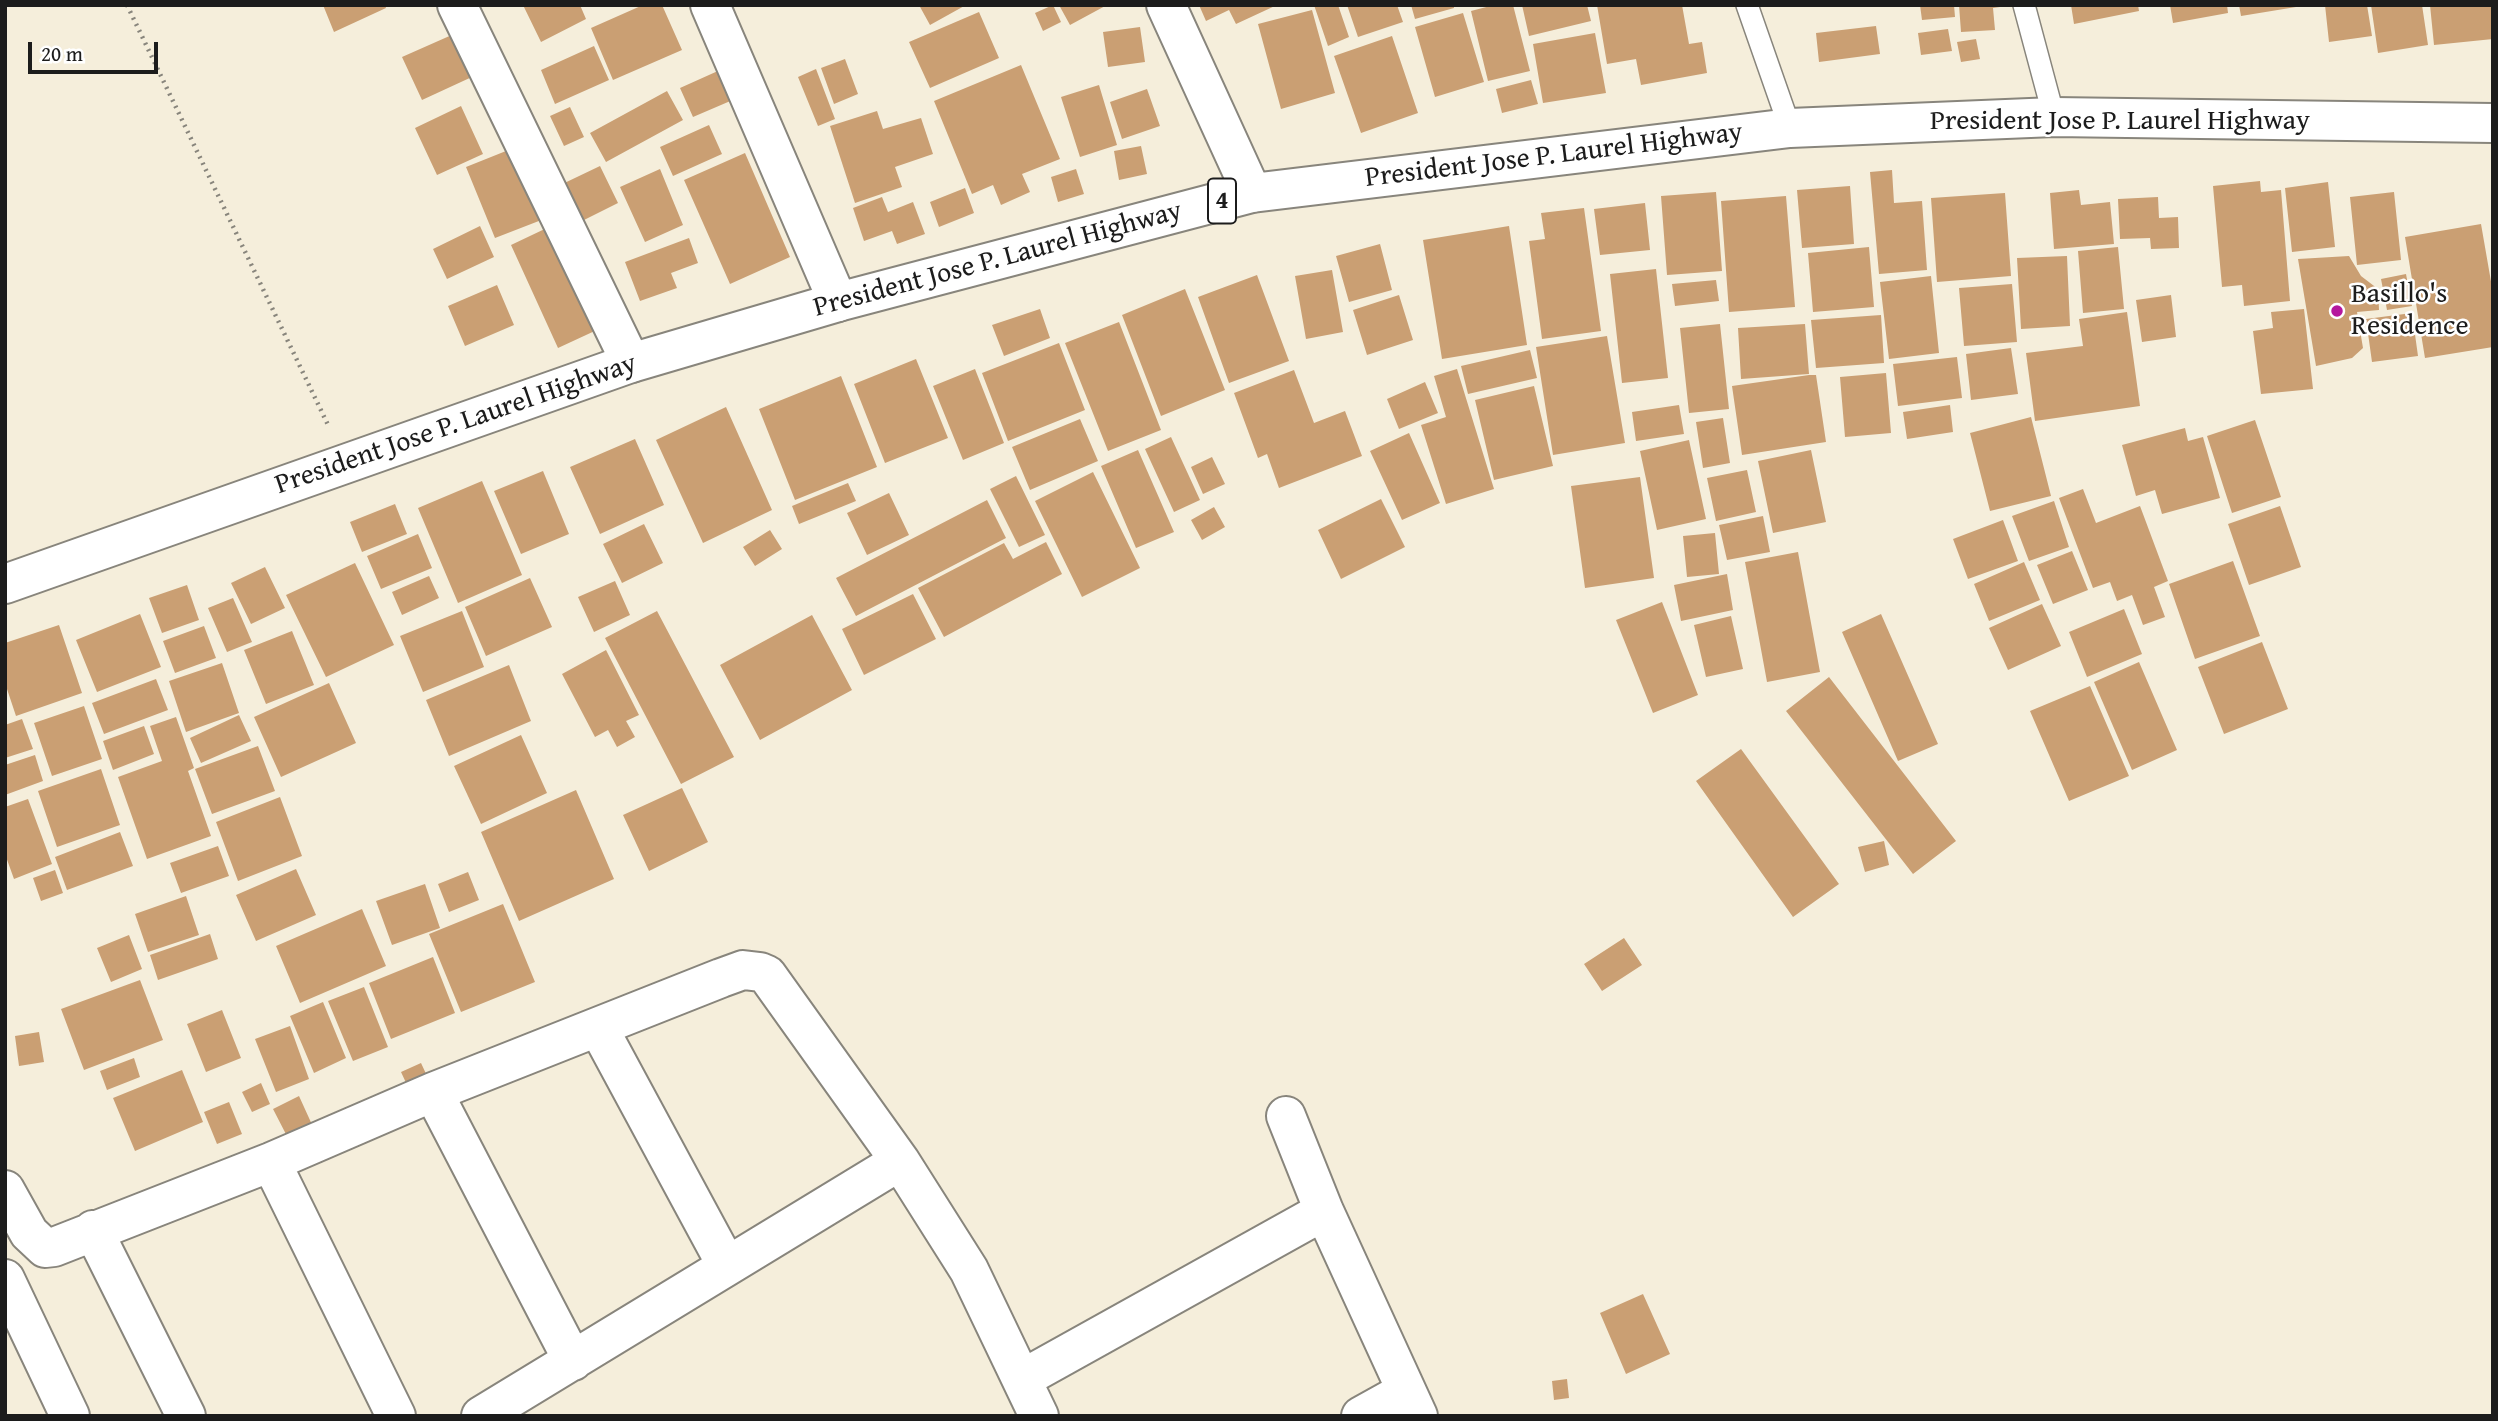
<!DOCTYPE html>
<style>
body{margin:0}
#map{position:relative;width:2498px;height:1421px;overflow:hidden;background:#f5eedb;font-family:"Gentium Book Plus",serif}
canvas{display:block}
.frame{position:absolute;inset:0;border:7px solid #1c1c1c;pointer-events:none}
.scale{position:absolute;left:28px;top:42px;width:130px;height:32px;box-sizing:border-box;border:4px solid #1c1c1c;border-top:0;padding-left:9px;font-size:21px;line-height:24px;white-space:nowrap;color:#1c1c1c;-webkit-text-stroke:5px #fff;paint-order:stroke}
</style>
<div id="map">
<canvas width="2498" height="1421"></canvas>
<div class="frame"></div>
<div class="scale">20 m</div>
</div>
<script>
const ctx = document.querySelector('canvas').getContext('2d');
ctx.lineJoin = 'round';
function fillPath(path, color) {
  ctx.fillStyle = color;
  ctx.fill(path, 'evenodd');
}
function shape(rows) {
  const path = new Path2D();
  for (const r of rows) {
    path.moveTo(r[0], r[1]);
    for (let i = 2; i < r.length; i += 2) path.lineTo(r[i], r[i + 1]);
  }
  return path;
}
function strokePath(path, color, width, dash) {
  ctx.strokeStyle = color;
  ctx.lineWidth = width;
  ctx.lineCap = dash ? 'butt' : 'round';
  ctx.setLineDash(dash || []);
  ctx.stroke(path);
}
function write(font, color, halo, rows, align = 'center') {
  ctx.font = font + ' "Gentium Book Plus",serif';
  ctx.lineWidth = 5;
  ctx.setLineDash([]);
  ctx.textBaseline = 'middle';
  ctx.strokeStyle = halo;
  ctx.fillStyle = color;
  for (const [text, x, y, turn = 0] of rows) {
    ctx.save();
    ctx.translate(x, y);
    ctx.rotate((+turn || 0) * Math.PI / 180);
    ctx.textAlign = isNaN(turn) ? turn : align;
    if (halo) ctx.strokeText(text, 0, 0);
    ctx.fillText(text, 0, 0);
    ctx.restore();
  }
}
fillPath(shape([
 [323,5,385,5,386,8,334,32],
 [523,5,580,5,586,19,541,42],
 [643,5,662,5,682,50,613,80,591,28],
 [919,5,966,5,930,25],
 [1053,5,1061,22,1043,31,1035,13],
 [1059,5,1107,5,1070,25],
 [1199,5,1277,5,1236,24,1229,10,1206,21],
 [1314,5,1338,5,1349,37,1328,46],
 [1347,5,1397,5,1403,22,1358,37],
 [1411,5,1454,5,1454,8,1415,19],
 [1494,5,1513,5,1530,71,1488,81,1471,11],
 [1522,5,1587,5,1591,21,1529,36],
 [1597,5,1682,5,1689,44,1702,42,1707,73,1641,85,1636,59,1607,64],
 [1920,5,1954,5,1955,17,1922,20],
 [1959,5,1999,5,2000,7,1993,8,1995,30,1961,32],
 [2071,5,2138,5,2139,11,2074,24],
 [2170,5,2227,5,2228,13,2173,23],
 [2239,5,2296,5,2296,7,2241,16],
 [2325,5,2367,5,2372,36,2329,42],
 [2371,5,2422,5,2428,45,2378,53],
 [2430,5,2493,5,2493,39,2434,45],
 [1312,10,1335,93,1281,109,1258,24],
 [979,12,999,58,930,88,909,42],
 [1463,13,1484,82,1435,97,1415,27],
 [1876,26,1880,54,1819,62,1816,33],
 [1140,27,1145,62,1108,67,1103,32],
 [1948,29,1952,51,1921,55,1918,33],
 [1595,33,1606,93,1543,103,1533,44],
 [454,34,474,76,422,100,402,57],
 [1392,36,1418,113,1361,133,1334,56],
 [1976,39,1980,59,1961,62,1957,42],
 [594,46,609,80,555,104,541,70],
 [845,59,858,94,834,104,821,68],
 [1021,65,1060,159,1022,174,1030,192,1001,205,993,185,972,194,934,101],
 [729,66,742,96,693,117,680,88],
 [816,69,835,119,818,126,798,77],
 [1531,80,1538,104,1502,113,1496,89],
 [1099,85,1117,145,1080,157,1061,97],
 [1147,89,1160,126,1122,139,1110,102],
 [667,91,683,120,606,162,590,133],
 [461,106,483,154,437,175,415,128],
 [570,107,584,137,564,146,550,116],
 [877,111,883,129,921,118,933,154,895,167,902,187,855,203,830,126],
 [709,125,722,154,673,176,660,147],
 [1141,146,1147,174,1119,180,1114,151],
 [516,147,544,219,495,238,466,167],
 [745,153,790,257,730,284,684,180],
 [600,166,618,203,572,226,554,188],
 [660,169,683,225,645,242,620,187],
 [1076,169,1084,194,1058,202,1051,177],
 [1892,170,1894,203,1922,201,1927,270,1879,274,1870,172],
 [2260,181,2261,192,2281,190,2290,301,2244,306,2242,285,2222,287,2213,186],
 [2328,182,2335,247,2292,252,2285,188],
 [1850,186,1854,244,1802,248,1797,190],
 [965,188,974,213,939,227,930,202],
 [2079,190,2081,205,2110,202,2114,244,2054,249,2050,193],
 [1716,192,1722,271,1667,275,1661,196],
 [2394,192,2401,260,2357,265,2350,197],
 [2005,193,2011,276,1937,282,1931,198],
 [1786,196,1795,307,1729,312,1721,201],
 [882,197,888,212,913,202,925,234,897,244,892,231,864,241,853,208],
 [2158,197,2159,218,2178,217,2179,248,2151,249,2150,238,2120,239,2118,199],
 [1645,203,1650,250,1600,255,1594,209],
 [1584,208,1601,331,1542,339,1529,241,1545,239,1541,213],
 [2481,224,2493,293,2493,347,2425,358,2405,237],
 [480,226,494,257,447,279,433,249],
 [551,226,599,329,558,348,511,245],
 [1509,226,1527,345,1442,359,1423,240],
 [689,238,698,263,671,273,677,288,640,301,625,262],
 [1380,244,1392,290,1349,302,1336,256],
 [1869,247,1874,307,1813,312,1808,253],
 [2118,247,2124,309,2083,313,2078,251],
 [2067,256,2070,326,2021,329,2017,258],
 [2349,256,2361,276,2378,289,2379,310,2357,312,2363,348,2352,358,2316,366,2298,259],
 [1656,269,1668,378,1622,383,1610,274],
 [1332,270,1343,332,1306,339,1295,276],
 [2406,274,2412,306,2387,310,2381,279],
 [1257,275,1289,361,1229,383,1198,297],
 [1931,276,1939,353,1889,359,1880,282],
 [1716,280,1719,301,1675,306,1672,284],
 [2012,284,2017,342,1964,346,1959,288],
 [497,285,514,325,465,346,448,306],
 [1185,289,1225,390,1161,416,1122,315],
 [1399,295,1413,340,1367,355,1353,310],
 [2171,295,2176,337,2142,342,2136,300],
 [1040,309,1050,338,1004,356,992,325],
 [2304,309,2313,389,2261,394,2253,331,2273,328,2271,312],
 [2127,312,2140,406,2035,421,2026,353,2083,346,2079,319],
 [2412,313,2418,356,2372,362,2366,319],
 [1881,315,1884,363,1816,368,1811,320],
 [1119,322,1161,430,1108,451,1065,343],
 [1720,324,1729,409,1689,413,1680,328],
 [1805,324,1809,374,1741,379,1738,328],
 [1607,336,1625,443,1553,455,1536,347],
 [1059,343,1085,410,1008,441,982,373],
 [2011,348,2018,394,1971,400,1966,354],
 [1530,350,1537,378,1468,394,1461,366],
 [1957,357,1962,398,1898,406,1893,364],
 [916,359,948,438,885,463,854,384],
 [975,369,1004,443,963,460,933,386],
 [1457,369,1494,489,1446,504,1421,425,1446,417,1434,376],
 [1294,370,1314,423,1345,411,1362,456,1279,488,1267,454,1258,458,1234,393],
 [1886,373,1891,433,1845,437,1840,377],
 [1809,375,1816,375,1826,442,1742,455,1732,386],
 [841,376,877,467,795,500,759,409],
 [1425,382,1438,413,1399,429,1387,399],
 [1534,386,1553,466,1494,480,1475,400],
 [1679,405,1684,434,1636,441,1632,412],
 [1950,405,1953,432,1907,439,1903,412],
 [726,407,772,510,703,543,656,440],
 [2031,417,2051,496,1990,511,1970,433],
 [1723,418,1730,463,1703,468,1696,422],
 [1080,419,1098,461,1030,490,1012,447],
 [2255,420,2281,497,2232,513,2207,436],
 [2185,428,2188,441,2203,437,2220,498,2162,514,2155,490,2136,496,2122,445],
 [1409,433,1440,503,1402,520,1370,451],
 [1171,437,1200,500,1174,512,1145,449],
 [635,439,664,505,600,534,570,467],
 [1689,440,1706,519,1657,530,1640,451],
 [1138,450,1174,532,1136,548,1101,466],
 [1811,450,1826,522,1773,533,1758,461],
 [1212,457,1225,484,1203,494,1191,467],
 [1747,470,1756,512,1716,521,1707,478],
 [543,471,569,534,521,554,494,491],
 [1093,472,1140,568,1082,597,1035,501],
 [1016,476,1045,535,1019,547,990,489],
 [1640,477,1654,578,1585,588,1571,486],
 [482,481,522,575,458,603,418,508],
 [848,483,856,501,799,524,792,506],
 [2083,489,2096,523,2140,506,2168,581,2154,587,2165,617,2143,625,2132,595,2117,601,2110,582,2093,588,2059,498],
 [889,493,909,535,867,555,847,513],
 [1381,499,1405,547,1341,579,1318,530],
 [987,500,1006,538,856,616,836,578],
 [2054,501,2069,547,2029,561,2012,516],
 [395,504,407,534,362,552,350,522],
 [2280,506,2301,567,2249,585,2228,524],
 [1214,507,1225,527,1202,540,1191,520],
 [1763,516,1770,552,1727,560,1719,525],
 [2003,520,2018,561,1968,579,1953,539],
 [644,524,663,563,622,583,603,544],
 [770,530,782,549,755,566,743,547],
 [1715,533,1719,574,1687,577,1683,536],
 [418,534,432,568,381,589,367,556],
 [1046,542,1062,574,944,637,918,588,1004,543,1013,559],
 [2072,551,2088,590,2053,604,2037,565],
 [1798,552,1820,672,1767,682,1745,562],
 [2233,561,2260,636,2195,659,2169,584],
 [2024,562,2040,600,1989,621,1974,584],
 [355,563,394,645,326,677,286,595],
 [265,567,285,608,251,624,231,583],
 [1727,574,1733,610,1681,621,1674,585],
 [429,576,439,598,402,615,392,592],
 [530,578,552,627,486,656,465,607],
 [615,581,630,615,594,632,578,597],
 [187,585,199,620,162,633,149,598],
 [913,594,936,639,864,675,842,629],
 [233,598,252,642,227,652,208,608],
 [1662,602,1698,695,1653,713,1616,620],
 [2042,604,2061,646,2008,670,1989,628],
 [2124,609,2142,654,2087,677,2069,632],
 [462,611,484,667,423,692,400,636],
 [657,611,734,757,681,784,605,638],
 [140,614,161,667,97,692,76,640],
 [1881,614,1938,744,1898,761,1842,632],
 [812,615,852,690,760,740,720,665],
 [1731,616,1743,669,1706,677,1694,625],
 [59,625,82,693,16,716,5,683,5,643],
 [204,626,216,658,175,673,163,641],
 [292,631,314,685,266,704,244,650],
 [2262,642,2288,709,2224,734,2198,667],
 [606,650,639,715,626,721,635,737,617,747,608,730,595,737,562,674],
 [2139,662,2177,750,2132,770,2094,682],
 [222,663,239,713,186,732,169,681],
 [509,665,531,721,449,756,426,700],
 [1829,677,1956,841,1913,874,1786,711],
 [156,679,168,710,104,734,92,703],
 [329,683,356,743,281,777,254,717],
 [2090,686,2129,776,2069,801,2030,711],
 [84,706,102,759,52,776,34,723],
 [239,715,251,741,201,763,190,738],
 [176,717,194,768,188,771,211,836,147,859,118,777,162,761,150,726],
 [22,719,33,749,5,758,5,725],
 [144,726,154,754,113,770,103,741],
 [521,735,547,793,481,824,454,766],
 [258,746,275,791,212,814,195,769],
 [1741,749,1839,884,1793,917,1696,781],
 [35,755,43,781,5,795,5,765],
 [101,769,120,825,57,847,38,791],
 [682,788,708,842,649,871,623,815],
 [576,790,614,879,519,921,481,832],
 [280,797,302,856,238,881,216,822],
 [28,799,52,864,14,879,5,854,5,807],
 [120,832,133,866,67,890,55,857],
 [1884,841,1889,865,1865,872,1858,847],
 [218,846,229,876,181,893,170,863],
 [296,869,316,915,256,941,236,895],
 [55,870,63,893,41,901,33,878],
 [468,872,479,900,449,912,438,884],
 [425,884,440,928,392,945,376,901],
 [186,896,199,935,148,952,135,914],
 [503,904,535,982,461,1012,429,934],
 [362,909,386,966,300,1003,276,946],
 [210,934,218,959,158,980,150,955],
 [129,935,142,969,111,982,97,948],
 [1624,938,1642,965,1602,991,1584,964],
 [433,957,455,1013,391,1039,369,983],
 [140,980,163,1040,84,1070,61,1009],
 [364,987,388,1047,353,1061,328,1001],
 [323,1002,346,1058,314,1073,290,1016],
 [222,1010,241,1058,206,1072,187,1024],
 [290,1026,309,1079,276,1092,255,1039],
 [39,1032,44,1062,19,1066,15,1036],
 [134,1058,140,1077,107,1090,100,1071],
 [421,1063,428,1078,408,1087,401,1072],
 [182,1070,203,1122,135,1151,113,1098],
 [261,1083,270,1104,252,1112,242,1092],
 [299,1096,314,1129,290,1142,273,1109],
 [229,1102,242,1134,217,1144,204,1112],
 [1643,1294,1670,1354,1626,1374,1600,1313],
 [1567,1379,1569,1398,1554,1400,1552,1381]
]), '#ca9f73');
const lane = shape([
 [1747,5,1790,128],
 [2024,5,2054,117]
]);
const street = shape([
 [457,5,631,363],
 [710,5,838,302],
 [1166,5,1252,193],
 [598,1027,727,1266],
 [433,1092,573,1361],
 [1286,1116,1324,1211,1418,1416],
 [271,1162,396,1416],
 [5,1190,29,1233,45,1248,54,1247,271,1162,433,1092,721,978,743,970,760,972,767,975,900,1161,969,1270,1039,1416],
 [93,1230,186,1416],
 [5,1279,70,1416],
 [1022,1379,1324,1211],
 [481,1416,900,1161],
 [1361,1416,1406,1391]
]);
const highway = shape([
 [5,584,631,363,838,302,1252,193,1790,128,2054,117,2493,123]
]);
strokePath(lane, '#88857c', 24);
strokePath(street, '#88857c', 42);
strokePath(highway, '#88857c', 42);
strokePath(shape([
 [127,5,329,427]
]), '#88857c', 4.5, [2, 5]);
strokePath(lane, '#fff', 21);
strokePath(street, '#fff', 38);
strokePath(highway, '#fff', 38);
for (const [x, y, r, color] of [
 [2337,311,7,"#b5179e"]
]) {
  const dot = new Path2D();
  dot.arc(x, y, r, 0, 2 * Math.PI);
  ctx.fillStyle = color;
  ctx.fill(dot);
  strokePath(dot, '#fff', 2.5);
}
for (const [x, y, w] of [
 [1222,201,28]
]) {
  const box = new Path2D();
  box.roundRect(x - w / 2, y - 22.5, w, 45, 5);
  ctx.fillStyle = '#fff';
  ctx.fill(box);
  strokePath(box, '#1c1c1c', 2);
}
write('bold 26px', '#1c1c1c', null, [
 ["4",1222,201]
]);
write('28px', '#1c1c1c', '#fff', [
 ["President Jose P. Laurel Highway",2120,122],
 ["President Jose P. Laurel Highway",1554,156,-7],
 ["President Jose P. Laurel Highway",998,260,-15],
 ["President Jose P. Laurel Highway",456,425,-19]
]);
write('28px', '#1c1c1c', '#fff', [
 ["Basillo's",2351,295],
 ["Residence",2351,327]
], 'left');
</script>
